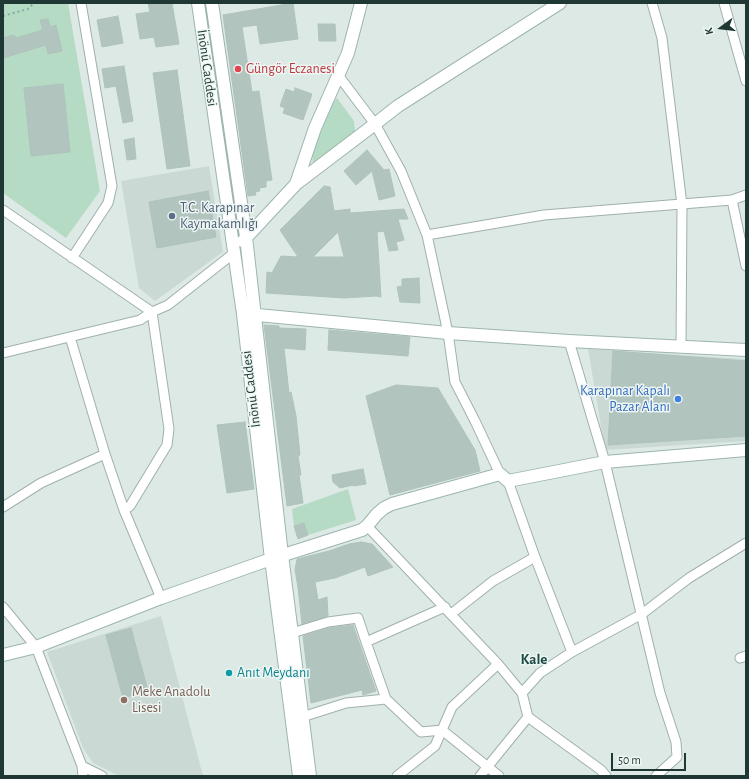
<!DOCTYPE html>
<meta charset="utf-8">
<style>
body{margin:0}
#map{position:relative;width:749px;height:779px;overflow:hidden;background:#dde9e5;font-family:"Alegreya Sans",sans-serif}
canvas{display:block}
.frame{position:absolute;inset:0;border:4px solid #1f3835;pointer-events:none}
.north{position:absolute;left:701px;top:8px;width:40px;height:40px;-webkit-text-stroke:3px #edf6f3;paint-order:stroke;rotate:255deg;font-size:11px;font-weight:700;line-height:16px;text-align:center;color:#1f3835}
.north::after{content:'';display:block;margin:auto;width:14px;height:18px;background:#1f3835;clip-path:polygon(50% 0,100% 100%,50% 72%,0 100%)}
.scale{position:absolute;left:611px;top:753px;width:75px;height:18px;box-sizing:border-box;border:2px solid #1f3835;border-top:0;padding-left:5px;font-size:12px;line-height:14px;white-space:nowrap;color:#1f3835;-webkit-text-stroke:3px #edf6f3;paint-order:stroke}
</style>
<div id="map">
<canvas width="749" height="779"></canvas>
<div class="frame"></div>
<div class="north">K</div>
<div class="scale">50 m</div>
</div>
<script>
const ctx = document.querySelector('canvas').getContext('2d');
ctx.lineJoin = 'round';
function fillPath(path, color) {
  ctx.fillStyle = color;
  ctx.fill(path, 'evenodd');
}
function shape(rows) {
  const path = new Path2D();
  for (const r of rows) {
    path.moveTo(r[0], r[1]);
    for (let i = 2; i < r.length; i += 2) path.lineTo(r[i], r[i + 1]);
  }
  return path;
}
function strokePath(path, color, width, dash) {
  ctx.strokeStyle = color;
  ctx.lineWidth = width;
  ctx.lineCap = dash ? 'butt' : 'round';
  ctx.setLineDash(dash || []);
  ctx.stroke(path);
}
function write(font, color, halo, rows, align = 'center') {
  ctx.font = font + ' "Alegreya Sans",sans-serif';
  ctx.lineWidth = 3;
  ctx.setLineDash([]);
  ctx.textBaseline = 'middle';
  ctx.strokeStyle = halo;
  ctx.fillStyle = color;
  for (const [text, x, y, turn = 0] of rows) {
    ctx.save();
    ctx.translate(x, y);
    ctx.rotate((+turn || 0) * Math.PI / 180);
    ctx.textAlign = isNaN(turn) ? turn : align;
    if (halo) ctx.strokeText(text, 0, 0);
    ctx.fillText(text, 0, 0);
    ctx.restore();
  }
}
fillPath(shape([
 [209,166,223,252,155,301,139,288,121,181],
 [588,349,746,359,746,441,605,450],
 [161,616,203,776,119,776,93,763,83,748,47,652]
]), '#cbd9d4');
fillPath(shape([
 [3,3,68,3,100,191,66,238,3,193],
 [337,98,354,121,355,131,325,156,313,164,312,154,332,104],
 [348,489,356,520,308,535,304,523,294,526,292,509]
]), '#b5dbc4');
const building = shape([
 [148,3,172,3,179,44,156,47,154,37,140,39,136,14,150,12,148,3],
 [293,3,298,39,260,44,257,25,242,27,252,92,259,91,272,180,266,181,266,187,259,188,260,191,255,192,256,195,248,196,223,15,293,3],
 [118,16,123,43,102,47,97,20,118,16],
 [48,19,50,27,56,25,62,51,48,54,46,45,3,58,3,38,14,35,16,38,43,30,40,20,48,19],
 [318,24,335,24,336,41,319,41,318,24],
 [124,66,133,121,123,123,116,86,105,88,102,69,124,66],
 [177,70,190,166,167,169,153,73,177,70],
 [63,84,70,152,31,156,24,88,63,84],
 [295,88,312,94,303,120,283,113,285,108,280,106,286,89,294,92,295,88],
 [134,138,136,159,127,160,124,140,134,138],
 [367,150,384,170,389,169,395,196,379,200,372,171,356,185,344,171,367,150],
 [324,186,330,187,334,211,350,209,350,213,404,209,408,219,398,219,404,240,396,242,398,250,389,251,384,231,377,232,381,297,376,296,345,298,266,293,267,272,272,273,281,256,298,257,280,230,324,186],
 [338,232,344,257,313,257,338,232],
 [208,191,216,237,157,248,149,202,208,191],
 [419,278,420,303,400,302,397,287,402,286,402,279,419,278],
 [264,325,279,326,279,328,306,329,305,350,284,348,289,393,291,392,296,416,300,455,298,456,301,475,299,475,303,503,287,506,264,325],
 [329,330,410,337,408,356,328,350,329,330],
 [613,351,746,361,746,436,608,445,613,351],
 [396,385,438,388,475,450,480,471,390,495,366,396,396,385],
 [245,422,254,489,227,493,217,425,245,422],
 [363,469,366,484,353,486,353,485,340,488,333,482,332,475,363,469],
 [304,523,308,535,298,539,294,526,304,523],
 [361,542,372,544,393,567,368,576,365,567,335,578,315,582,318,600,327,597,328,616,302,624,298,587,295,570,297,559,329,551,349,544,361,542],
 [353,625,376,691,363,695,362,690,311,703,303,636,329,628,353,625],
 [131,628,148,691,123,698,106,635,131,628]
]);
fillPath(building, '#b2c4be');
strokePath(building, '#afc2bd', 1);
const street = shape([
 [652,3,662,38,682,205,681,347],
 [724,3,746,81],
 [338,75,375,124,401,171,427,235,448,333,455,382,475,421,500,474],
 [732,200,746,266],
 [3,210,152,312,169,429,167,445,130,506,124,510,161,598],
 [427,235,544,215,732,200,746,195],
 [72,258,108,203,112,186,81,3],
 [70,337,105,454,124,510],
 [569,341,605,462,660,693,676,742,677,757,656,776],
 [3,353,140,320,152,312,168,305,234,253],
 [508,481,535,557,572,652],
 [3,507,41,483,105,454],
 [367,526,498,664,522,693,528,717,601,770,606,776],
 [3,607,36,647,82,766,102,776],
 [451,614,493,581,535,557],
 [292,633,328,622,358,618,366,642,445,607],
 [366,642,386,699],
 [740,658,746,656],
 [522,693,540,673,572,652,642,614,689,578,746,543],
 [302,717,346,703,386,699,421,732,442,730,499,776],
 [82,766,83,776],
 [397,776,435,746,452,707,498,664],
 [480,776,528,717]
]);
const secondary = shape([
 [198,3,243,314,271,559,299,776],
 [212,3,246,237,282,555,310,776],
 [296,184,315,128,348,53,361,3],
 [243,241,296,184,375,124,398,106,560,3],
 [247,314,448,333,569,341,746,350],
 [3,655,36,647,161,598,271,559,362,530,367,526,377,514,384,508,392,504,500,474,508,481,605,462,746,450]
]);
strokePath(street, '#a0b0ad', 11);
strokePath(secondary, '#9cb5af', 14);
strokePath(shape([
 [3,16,28,9,34,3]
]), '#7dada4', 2, [2, 3]);
strokePath(street, '#fff', 9);
strokePath(secondary, '#fff', 12);
for (const [x, y, r, color] of [
 [238,69,4,"#e0444e"],
 [172,216,4,"#5c6f8a"],
 [678,399,4,"#3f7fe0"],
 [229,673,4,"#0f9aa8"],
 [124,700,4,"#8d6e63"]
]) {
  const dot = new Path2D();
  dot.arc(x, y, r, 0, 2 * Math.PI);
  ctx.fillStyle = color;
  ctx.fill(dot);
  strokePath(dot, '#edf6f3', 1.5);
}
write('14px', '#1f3835', '#edf6f3', [
 ["İnönü Caddesi",207,68,82],
 ["İnönü Caddesi",251,389,-97]
]);
write('14px', '#be3a42', '#edf6f3', [
 ["Güngör Eczanesi",246,69]
], 'left');
write('14px', '#4e5e75', '#edf6f3', [
 ["T.C. Karapınar",180,208],
 ["Kaymakamlığı",180,224]
], 'left');
write('14px', '#366cbe', '#edf6f3', [
 ["Karapınar Kapalı",670,391],
 ["Pazar Alanı",670,407]
], 'right');
write('14px', '#0d838f', '#edf6f3', [
 ["Anıt Meydanı",237,673]
], 'left');
write('14px', '#785e54', '#edf6f3', [
 ["Meke Anadolu",132,692],
 ["Lisesi",132,708]
], 'left');
write('bold 15px', '#1b4a45', '#edf6f3', [
 ["Kale",534,659]
]);
</script>
